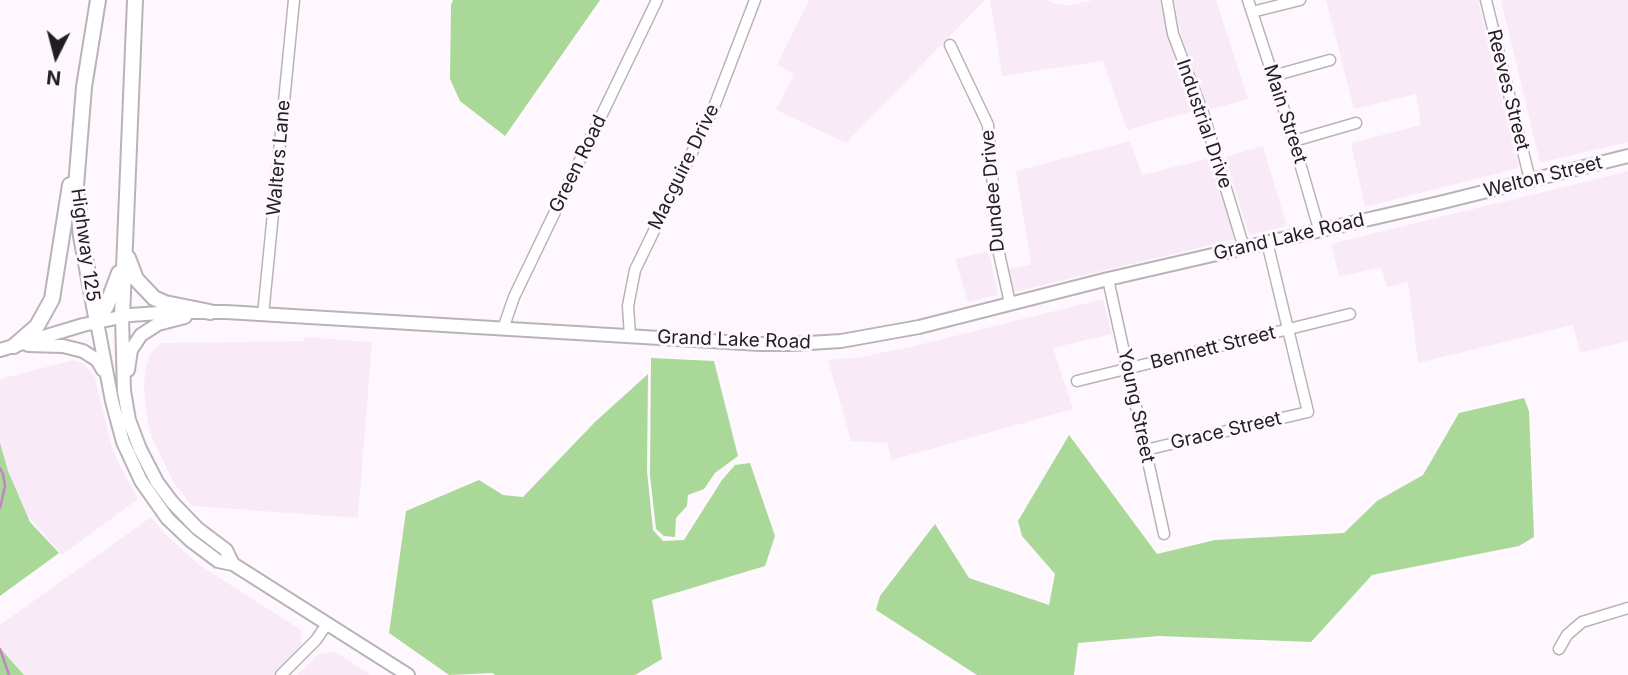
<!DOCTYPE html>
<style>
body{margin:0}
#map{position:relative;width:1628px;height:675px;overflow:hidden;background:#fef8fe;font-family:Inter,sans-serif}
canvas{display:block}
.north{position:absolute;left:21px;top:21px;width:70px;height:70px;-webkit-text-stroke:5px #fef8fe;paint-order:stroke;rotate:186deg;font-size:19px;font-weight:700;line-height:28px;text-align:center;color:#201e20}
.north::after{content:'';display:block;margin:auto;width:24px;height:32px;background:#201e20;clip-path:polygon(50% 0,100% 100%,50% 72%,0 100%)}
</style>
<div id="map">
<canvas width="1628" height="675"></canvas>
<div class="north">N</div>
</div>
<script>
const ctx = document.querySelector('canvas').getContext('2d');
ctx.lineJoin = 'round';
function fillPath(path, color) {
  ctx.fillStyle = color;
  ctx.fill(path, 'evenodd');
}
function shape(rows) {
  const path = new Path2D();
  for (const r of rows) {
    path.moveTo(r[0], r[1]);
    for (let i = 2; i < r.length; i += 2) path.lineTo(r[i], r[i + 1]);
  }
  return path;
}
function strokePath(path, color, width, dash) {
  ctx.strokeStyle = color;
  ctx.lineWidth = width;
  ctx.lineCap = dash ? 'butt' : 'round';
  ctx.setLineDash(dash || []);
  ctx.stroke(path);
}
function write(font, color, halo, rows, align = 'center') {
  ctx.font = font + ' Inter,sans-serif';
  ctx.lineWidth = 6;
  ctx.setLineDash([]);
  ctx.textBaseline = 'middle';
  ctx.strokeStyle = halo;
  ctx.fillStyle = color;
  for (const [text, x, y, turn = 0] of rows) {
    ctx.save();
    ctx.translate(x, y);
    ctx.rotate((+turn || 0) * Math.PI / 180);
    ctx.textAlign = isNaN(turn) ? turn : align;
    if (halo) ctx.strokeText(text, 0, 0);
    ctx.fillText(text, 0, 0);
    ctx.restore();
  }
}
fillPath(shape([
 [809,0,985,0,846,143,776,110,794,74,777,65],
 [990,0,1048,0,1055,4,1069,5,1094,0,1160,0,1169,41,1194,111,1127,130,1103,61,1002,76],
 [1174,0,1216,0,1248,99,1209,110,1181,35],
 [1326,0,1478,0,1519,168,1365,207,1351,143,1421,125,1416,94,1354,109],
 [1501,0,1628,0,1628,142,1540,163],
 [1130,141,1142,175,1210,158,1236,239,1014,292,1009,269,1031,264,1016,171],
 [1263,146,1287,226,1249,235,1225,157],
 [1628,171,1628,341,1580,353,1573,325,1418,363,1408,282,1387,287,1381,267,1339,277,1331,244],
 [989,251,998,295,968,302,955,259],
 [1103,299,1112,334,1053,348,1073,409,892,460,887,443,851,441,828,360,861,357,910,347],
 [305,337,372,342,358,518,192,506,174,483,153,440,148,424,144,387,145,371,150,354,162,343,304,341],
 [73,360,84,364,95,377,111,444,118,462,138,499,62,555,23,511,0,449,0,379],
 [151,517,166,535,201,566,301,630,301,649,274,675,16,675,0,659,0,625],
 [334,651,371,675,297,675,319,654]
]), '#f8ebf7');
fillPath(shape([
 [453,0,600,0,505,136,460,101,450,79,451,5],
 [651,358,714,361,738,456,715,473,704,489,688,495,687,506,676,518,675,537,664,536,656,529,650,475],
 [648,374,647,471,653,530,663,541,684,540,722,480,735,465,750,463,775,536,765,566,652,600,662,659,635,675,495,675,493,673,449,675,389,633,406,511,479,480,503,495,523,497,595,422],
 [1524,398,1529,411,1534,537,1519,546,1372,575,1311,642,1159,636,1078,643,1074,675,977,675,876,610,880,596,935,524,969,578,1049,605,1055,574,1022,536,1018,521,1069,435,1157,554,1215,540,1344,533,1377,501,1423,475,1459,413],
 [0,443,8,471,30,522,59,553,0,596],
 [0,648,15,665,24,675,0,675]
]), '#aad899');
strokePath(shape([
 [0,468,3,474,5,486,0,508],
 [0,649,9,675]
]), '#c285c1', 2.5);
const minor = shape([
 [1167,0,1173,34,1203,113,1244,248],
 [1248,0,1288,122,1319,229],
 [1486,0,1530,180],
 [1252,12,1300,0],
 [950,45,988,125,998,249,1010,303],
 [1273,76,1330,60],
 [1294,141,1356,123],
 [1108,279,1164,534],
 [263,315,294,0],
 [503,329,514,297,657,0],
 [630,336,628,306,635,270,714,107,755,0],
 [1077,381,1350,314],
 [1145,450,1308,412,1267,242],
 [1559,649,1567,635,1582,622,1628,608],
 [281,675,316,640,327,624]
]);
const major = shape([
 [122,317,124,391,129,420,140,449,157,482,172,502,197,528,226,550,233,564],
 [97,322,112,401,123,442,141,481,167,518,190,540,218,561,233,564,408,675],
 [28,345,63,346,83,351,97,360,103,370],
 [0,350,83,325,130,315,174,312,226,312,760,344,793,344,841,341,919,327,1108,279,1439,203,1628,156],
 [128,370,131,350,141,335,158,324,185,317]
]);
const highway = shape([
 [128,258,136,279,154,298,165,303,210,312],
 [122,317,135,0],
 [97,322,81,236,76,186,84,87,98,0],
 [97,322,107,305,119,273],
 [14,346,37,326,52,299,70,185]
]);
strokePath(minor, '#b9b3b9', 13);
strokePath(major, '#b9b3b9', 16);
strokePath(highway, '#b9b3b9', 18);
strokePath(minor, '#fff', 10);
strokePath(major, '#fff', 12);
strokePath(highway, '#fff', 14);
write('19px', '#201e20', '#fef8fe', [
 ["Reeves Street",1508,90,76],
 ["Main Street",1285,114,72],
 ["Industrial Drive",1204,124,71],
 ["Walters Lane",279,158,-85],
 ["Green Road",578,164,-64],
 ["Macguire Drive",684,167,-64],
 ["Welton Street",1543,177,-14],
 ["Dundee Drive",993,191,-95],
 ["Grand Lake Road",1289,237,-13],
 ["Highway 125",85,245,82],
 ["Grand Lake Road",734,340,2],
 ["Bennett Street",1213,348,-14],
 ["Young Street",1136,406,78],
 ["Grace Street",1226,431,-13]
]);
</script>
